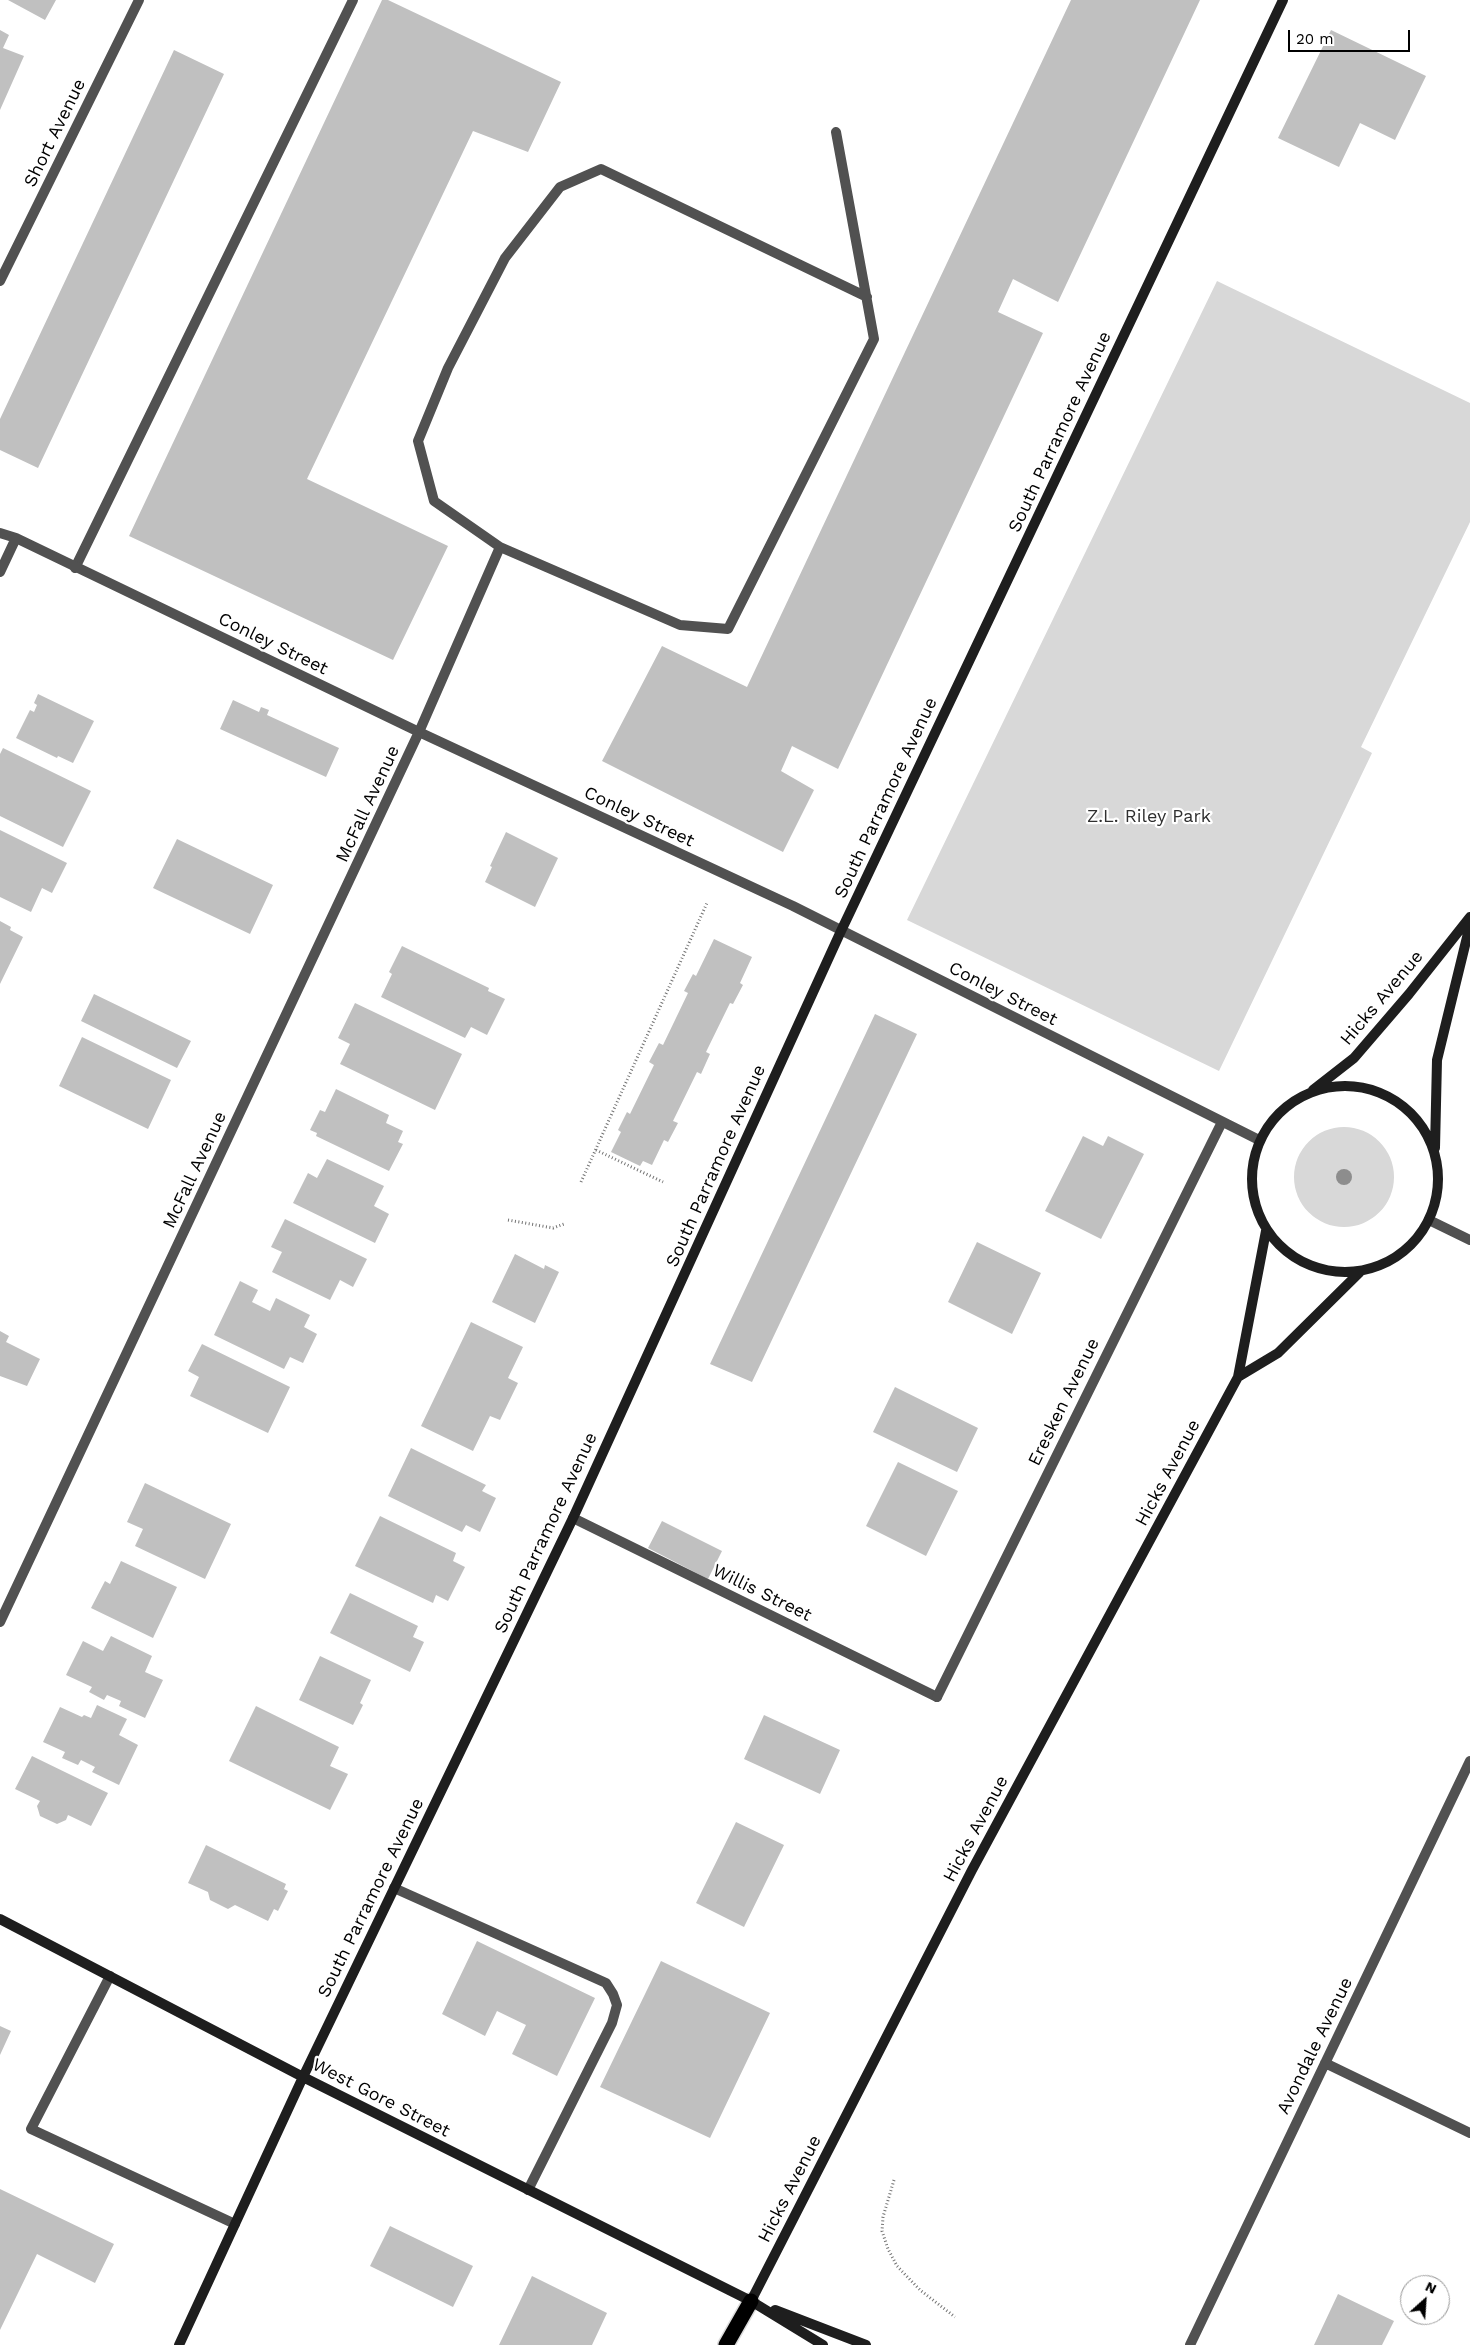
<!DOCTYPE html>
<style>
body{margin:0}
#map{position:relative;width:1470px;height:2345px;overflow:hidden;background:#fff;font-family:"Work Sans",sans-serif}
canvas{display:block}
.north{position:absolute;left:1400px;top:2275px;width:50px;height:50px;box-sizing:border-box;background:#fff;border:1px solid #999;border-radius:50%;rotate:26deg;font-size:14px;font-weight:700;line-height:20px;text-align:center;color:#000}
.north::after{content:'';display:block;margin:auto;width:18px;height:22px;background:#000;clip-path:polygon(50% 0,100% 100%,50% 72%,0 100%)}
.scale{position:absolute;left:1288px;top:30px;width:122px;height:22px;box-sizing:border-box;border:2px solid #000;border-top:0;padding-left:6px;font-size:15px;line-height:18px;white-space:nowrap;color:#000;-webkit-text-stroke:4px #fff;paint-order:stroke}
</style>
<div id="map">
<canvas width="1470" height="2345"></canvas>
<div class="north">N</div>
<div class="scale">20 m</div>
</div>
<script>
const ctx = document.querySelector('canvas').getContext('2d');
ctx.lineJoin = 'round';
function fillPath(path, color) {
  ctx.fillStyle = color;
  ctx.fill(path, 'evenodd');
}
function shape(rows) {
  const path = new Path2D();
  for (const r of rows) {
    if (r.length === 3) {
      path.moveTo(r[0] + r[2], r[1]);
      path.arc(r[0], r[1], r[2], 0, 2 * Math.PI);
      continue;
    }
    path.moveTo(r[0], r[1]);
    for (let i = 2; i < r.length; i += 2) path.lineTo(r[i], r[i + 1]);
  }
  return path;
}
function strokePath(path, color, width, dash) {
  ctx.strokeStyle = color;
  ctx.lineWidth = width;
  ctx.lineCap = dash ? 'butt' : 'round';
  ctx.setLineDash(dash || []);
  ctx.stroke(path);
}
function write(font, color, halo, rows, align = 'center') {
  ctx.font = font + ' "Work Sans",sans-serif';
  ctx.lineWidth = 4.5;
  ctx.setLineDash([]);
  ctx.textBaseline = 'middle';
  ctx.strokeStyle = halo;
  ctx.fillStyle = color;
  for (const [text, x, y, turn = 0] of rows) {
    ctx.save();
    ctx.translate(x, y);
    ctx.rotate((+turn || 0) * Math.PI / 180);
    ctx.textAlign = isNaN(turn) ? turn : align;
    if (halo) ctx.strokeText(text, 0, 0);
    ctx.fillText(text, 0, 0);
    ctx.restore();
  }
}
fillPath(shape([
 [1217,281,1470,403,1470,522,1361,747,1372,753,1219,1071,907,920],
 [1344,1177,50]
]), '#d8d8d8');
fillPath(shape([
 [8,0,56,0,45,20],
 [382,0,388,0,561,82,528,152,473,131,307,479,448,546,393,660,129,536],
 [1071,0,1200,0,1058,302,1013,279,998,312,1043,333,838,769,792,746,781,771,814,790,783,852,602,761,662,646,747,687],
 [0,30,9,35,3,48,24,56,0,110],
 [1331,30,1426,76,1395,140,1360,123,1339,167,1278,138],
 [174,50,224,74,38,468,0,450,0,419],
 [38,694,94,721,73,763,58,756,57,758,16,738,30,710,34,712,37,705,34,703],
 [233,700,259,712,261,707,269,710,267,715,339,748,326,777,220,729],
 [3,748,91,791,63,847,0,816,0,754],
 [0,830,67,863,52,893,42,888,31,912,0,897],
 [506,832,558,858,535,907,485,882,492,867,490,866],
 [177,839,273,885,250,934,153,888],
 [0,921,11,927,10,930,23,937,0,984],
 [714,939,752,957,740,983,743,985,733,1004,730,1003,706,1052,710,1054,701,1074,697,1072,673,1121,678,1123,668,1142,664,1140,652,1165,643,1161,640,1166,611,1152,621,1132,618,1130,627,1112,630,1114,654,1065,649,1062,659,1043,663,1045,688,993,684,991,693,974,696,976],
 [402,946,489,988,488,991,505,999,487,1035,471,1027,465,1038,381,997,392,974,389,972],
 [94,994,191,1041,177,1068,81,1021],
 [355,1003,462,1054,435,1110,340,1064,350,1044,338,1038],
 [875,1014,917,1034,752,1382,710,1364],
 [82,1037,171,1080,148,1129,59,1086],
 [336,1089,389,1115,386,1123,403,1131,398,1142,403,1144,389,1171,316,1136,317,1133,310,1130,320,1110,325,1112],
 [1083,1136,1103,1146,1108,1136,1144,1154,1101,1239,1045,1211],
 [327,1159,384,1186,374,1206,389,1214,375,1243,293,1203,308,1173,317,1178],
 [285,1219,367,1259,353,1287,340,1280,330,1300,272,1272,282,1252,271,1247],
 [977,1242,1041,1273,1012,1334,948,1302],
 [515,1254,544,1269,545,1265,559,1272,535,1323,492,1302],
 [240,1281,258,1290,252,1302,270,1311,276,1298,310,1315,304,1327,317,1334,303,1363,290,1357,284,1369,214,1335],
 [471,1322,523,1347,508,1378,518,1383,500,1420,490,1416,473,1451,421,1426],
 [0,1331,9,1336,6,1342,40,1359,27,1386,0,1376],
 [202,1344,290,1387,268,1433,190,1396,199,1377,188,1371],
 [895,1387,978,1428,957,1472,873,1432],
 [411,1448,486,1485,482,1491,496,1498,480,1532,466,1525,462,1532,388,1496],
 [898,1462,958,1491,926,1556,866,1526],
 [145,1483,231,1524,205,1579,135,1546,143,1529,127,1522],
 [380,1516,456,1553,453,1561,465,1567,448,1601,436,1595,433,1603,355,1566],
 [662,1521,722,1551,708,1579,648,1548],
 [121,1561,177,1587,153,1638,91,1608,105,1581,110,1584],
 [350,1593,418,1626,413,1637,424,1642,410,1672,330,1633],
 [111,1636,152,1656,145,1672,163,1680,145,1718,119,1706,121,1701,107,1695,104,1700,89,1692,92,1687,66,1675,83,1641,103,1651],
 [320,1656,371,1680,360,1703,363,1705,353,1725,299,1700],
 [97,1705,127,1719,119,1735,138,1745,119,1785,92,1772,95,1767,81,1760,78,1765,62,1758,65,1752,43,1742,60,1707,82,1717,84,1715,91,1718],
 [256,1706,339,1747,330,1766,348,1774,330,1810,229,1761],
 [764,1715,840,1750,820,1794,744,1759],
 [32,1756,108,1793,91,1826,68,1815,66,1820,57,1824,40,1816,37,1806,40,1801,15,1789],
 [736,1822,784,1845,744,1927,696,1903],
 [206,1845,286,1884,284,1889,288,1891,278,1911,274,1909,268,1921,235,1905,228,1909,210,1900,208,1892,188,1883],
 [477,1941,595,1998,557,2076,512,2054,526,2025,497,2011,485,2036,442,2014],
 [661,1961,770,2013,710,2138,600,2087],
 [0,2026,11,2031,0,2055],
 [0,2189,114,2244,95,2283,37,2254,0,2330],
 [390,2226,473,2266,453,2307,370,2266],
 [532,2276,607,2313,592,2345,499,2345],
 [1338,2294,1394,2321,1382,2345,1314,2345]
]), '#c0c0c0');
const highway = shape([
 [726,2345,751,2301]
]);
strokePath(highway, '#dbdbdb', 18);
strokePath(shape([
 [596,1150,663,1182],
 [581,1182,707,903],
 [508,1220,553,1228,564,1224],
 [894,2180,883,2217,882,2231,888,2249,897,2266,920,2290,955,2317]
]), '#737373', 3, [1, 2.5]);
strokePath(shape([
 [500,547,434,501,418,441,448,368,505,258,560,187,601,169,867,297],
 [75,568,353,0],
 [419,732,500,547,680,625,728,629,874,339,836,132],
 [573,1518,937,1697],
 [394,1888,606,1983,613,1994,617,2005,612,2023,528,2190],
 [110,1976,31,2129,235,2224]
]), '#515151', 10);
strokePath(shape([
 [0,281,139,0],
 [0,533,16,538,419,732,793,906,1259,1140],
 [0,572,16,538],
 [1429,1220,1470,1240],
 [0,1622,419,732],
 [937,1697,1222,1122],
 [1325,2063,1470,2133],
 [1190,2345,1470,1761]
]), '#515151', 10);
strokePath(shape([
 [1345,1179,93],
 [1313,1090,1354,1058,1409,994,1470,917],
 [1435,1148,1437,1060,1470,925],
 [1238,1377,1278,1353,1360,1272],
 [0,1919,303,2077,751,2301,823,2345],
 [751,2301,972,1870,1238,1377,1266,1231],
 [775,2310,866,2345],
 [179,2345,303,2077,573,1518,841,931,1283,0]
]), '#1e1e1e', 10);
strokePath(highway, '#000', 15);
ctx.fillStyle = '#8d8d8d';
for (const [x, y] of [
 [1344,1177]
]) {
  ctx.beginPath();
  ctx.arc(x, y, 8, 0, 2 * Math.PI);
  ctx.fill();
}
write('18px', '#000', '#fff', [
 ["Short Avenue",55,133,-64],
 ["South Parramore Avenue",1060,432,-65],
 ["Conley Street",273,644,26],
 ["South Parramore Avenue",886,798,-65],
 ["McFall Avenue",368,804,-65],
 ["Conley Street",639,817,25],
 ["Conley Street",1003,994,27],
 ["Hicks Avenue",1382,998,-50],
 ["South Parramore Avenue",716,1166,-66],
 ["McFall Avenue",195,1170,-65],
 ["Eresken Avenue",1064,1402,-64],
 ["Hicks Avenue",1168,1473,-62],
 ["South Parramore Avenue",546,1533,-65],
 ["Willis Street",762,1593,26],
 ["Hicks Avenue",976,1829,-62],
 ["South Parramore Avenue",371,1898,-64],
 ["Avondale Avenue",1315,2046,-64],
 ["West Gore Street",381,2098,27],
 ["Hicks Avenue",790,2189,-63]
]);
write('18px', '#2f2f2f', '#fff', [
 ["Z.L. Riley Park",1149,817]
]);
</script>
